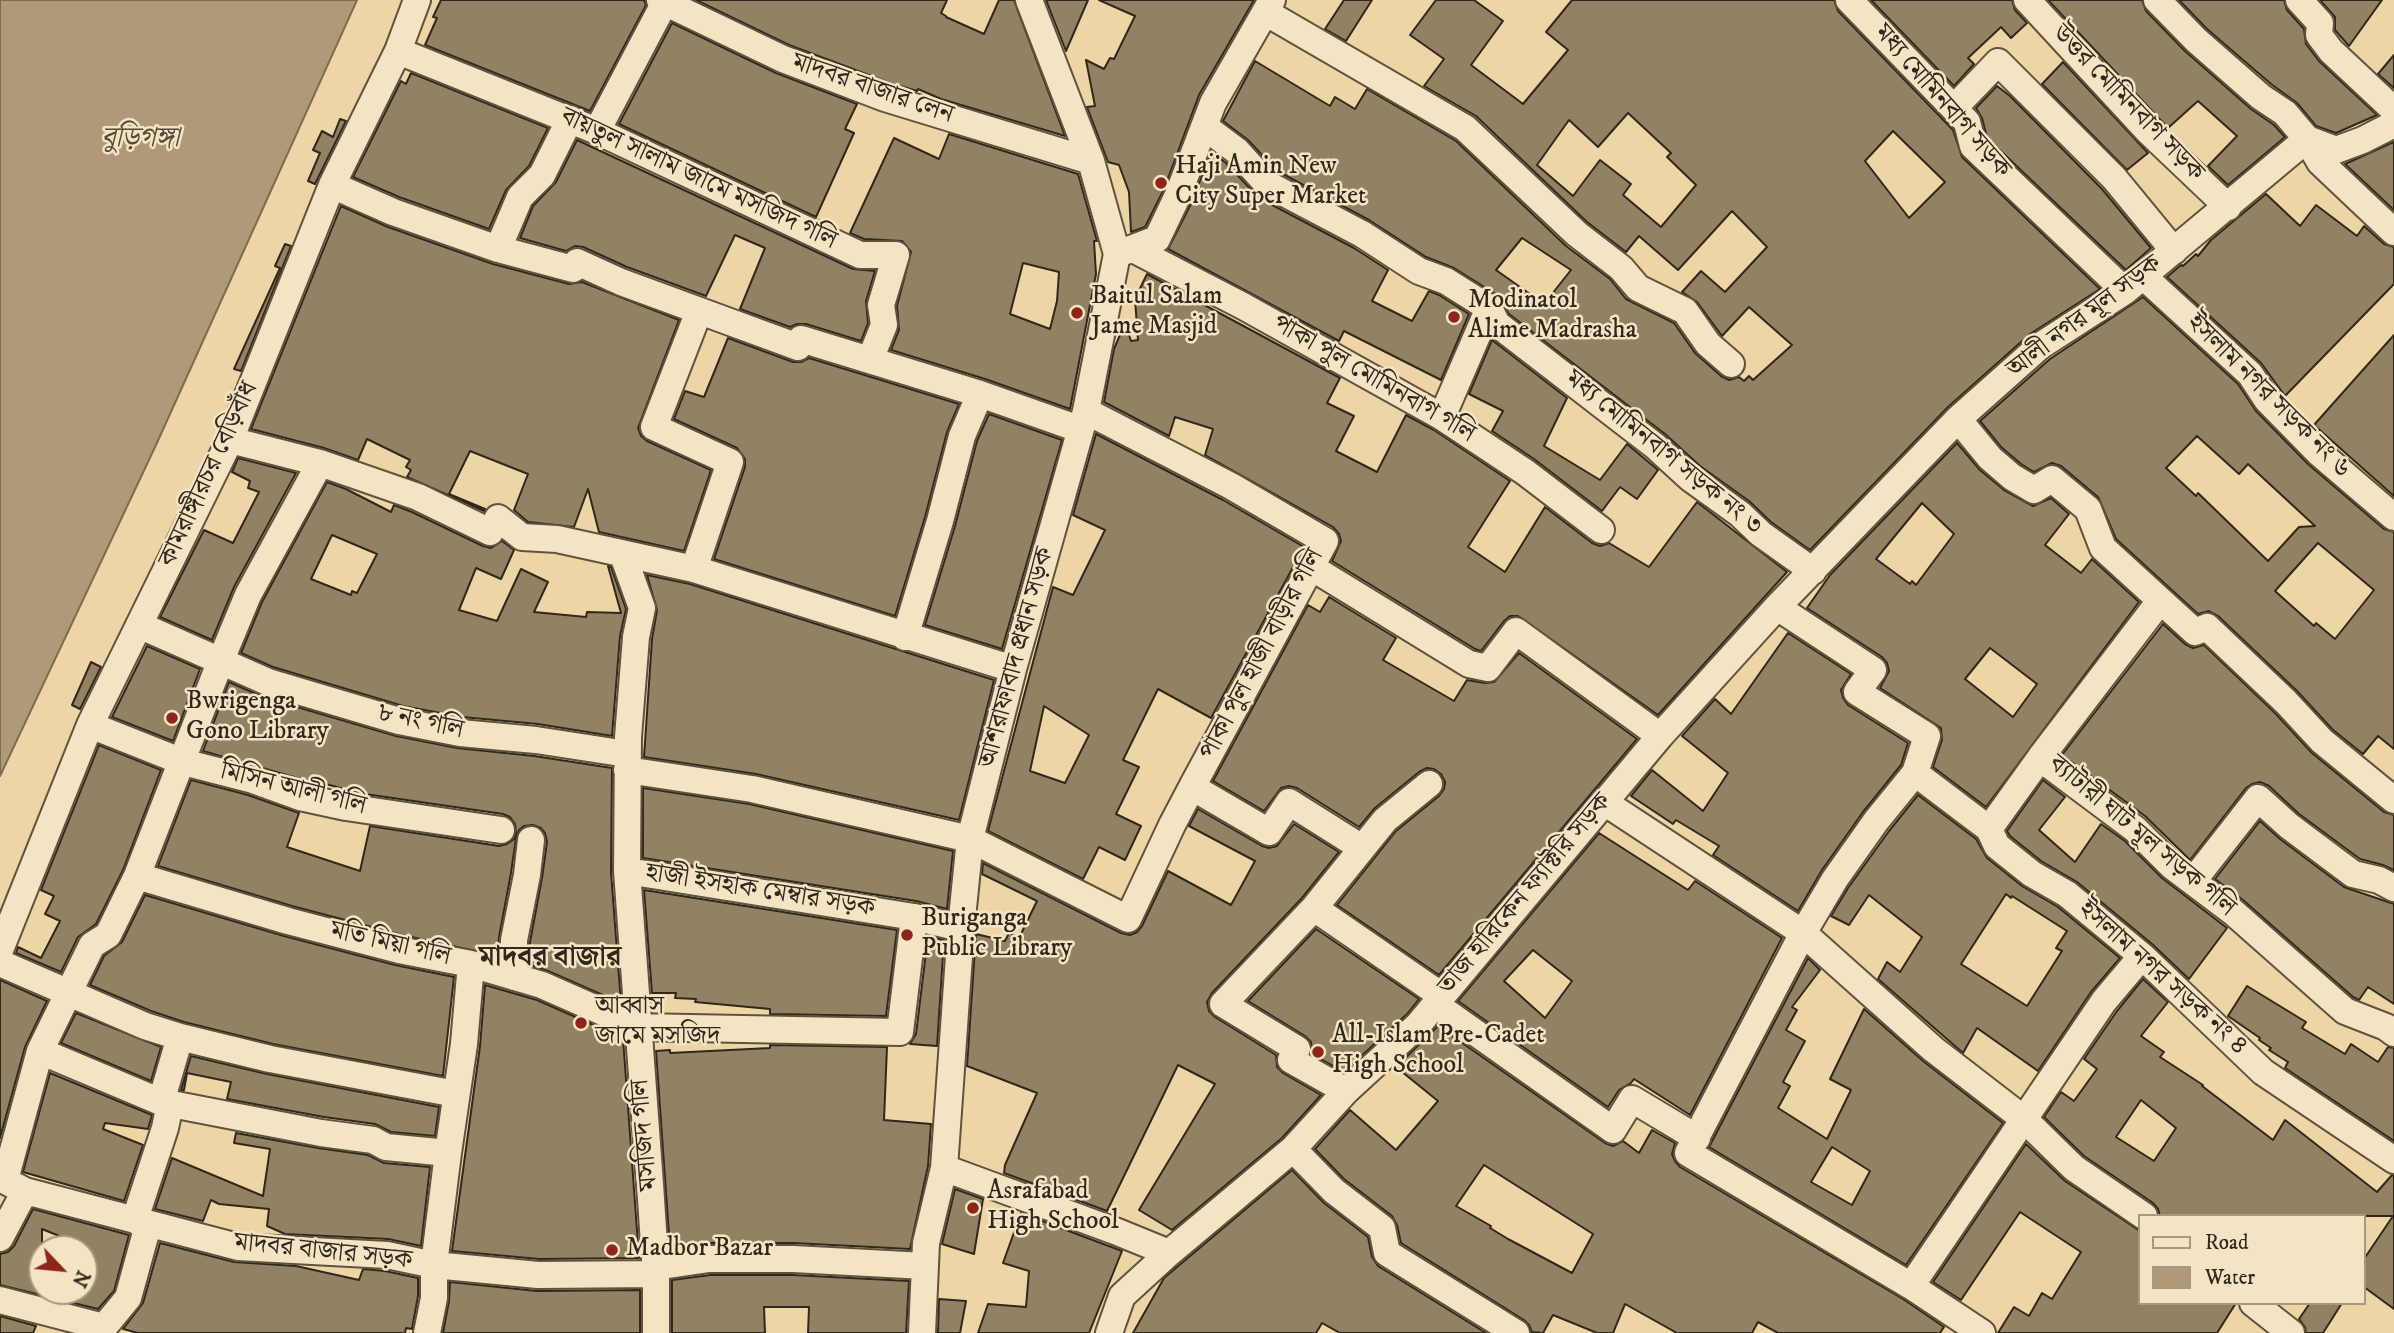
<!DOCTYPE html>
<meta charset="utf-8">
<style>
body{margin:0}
#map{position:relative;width:2394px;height:1333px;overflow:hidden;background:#eed5a5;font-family:"IM FELL DW Pica",serif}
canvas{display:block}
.legend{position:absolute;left:2138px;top:1214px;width:228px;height:91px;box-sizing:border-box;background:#f4e4c4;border:2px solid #a69881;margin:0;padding:9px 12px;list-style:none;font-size:21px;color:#31271d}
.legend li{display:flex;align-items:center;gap:14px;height:35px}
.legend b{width:35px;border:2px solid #a69881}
.north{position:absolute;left:28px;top:1235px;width:70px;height:70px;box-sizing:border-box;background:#f4e4c4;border:2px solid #a69881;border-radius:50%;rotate:116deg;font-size:19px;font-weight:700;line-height:28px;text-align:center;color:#31271d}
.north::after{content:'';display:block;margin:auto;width:24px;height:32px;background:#8f2418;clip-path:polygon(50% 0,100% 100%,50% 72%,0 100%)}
</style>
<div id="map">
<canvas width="2394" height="1333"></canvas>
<ul class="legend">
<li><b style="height:9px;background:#f4e4c4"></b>Road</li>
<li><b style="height:19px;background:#ae9a77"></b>Water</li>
</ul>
<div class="north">N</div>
</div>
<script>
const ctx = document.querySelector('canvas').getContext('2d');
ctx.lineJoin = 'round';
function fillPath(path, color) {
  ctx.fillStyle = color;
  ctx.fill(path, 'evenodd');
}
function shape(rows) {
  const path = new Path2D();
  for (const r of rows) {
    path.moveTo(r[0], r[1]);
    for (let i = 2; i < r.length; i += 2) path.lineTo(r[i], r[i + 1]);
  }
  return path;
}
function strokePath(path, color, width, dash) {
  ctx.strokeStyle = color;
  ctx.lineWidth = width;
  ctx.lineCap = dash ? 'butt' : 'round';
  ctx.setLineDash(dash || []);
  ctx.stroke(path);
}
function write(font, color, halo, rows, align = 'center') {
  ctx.font = font + ' "IM FELL DW Pica","Noto Serif Bengali",serif';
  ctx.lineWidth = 5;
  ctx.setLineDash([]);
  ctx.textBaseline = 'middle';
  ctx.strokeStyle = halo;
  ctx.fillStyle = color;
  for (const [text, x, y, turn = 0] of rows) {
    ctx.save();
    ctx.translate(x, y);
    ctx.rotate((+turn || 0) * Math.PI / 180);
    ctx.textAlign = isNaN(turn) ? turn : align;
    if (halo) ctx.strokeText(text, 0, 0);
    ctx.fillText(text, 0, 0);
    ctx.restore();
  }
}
const water = shape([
 [0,0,357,0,156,445,0,776,0,0]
]);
fillPath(water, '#ae9a77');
strokePath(water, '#7c6c53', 2);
const building = shape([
 [441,0,644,0,646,5,590,111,425,45,437,18,433,17,441,0],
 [696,0,947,0,941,13,946,16,946,17,984,34,999,0,1014,0,1065,136,941,99,918,89,917,91,890,83,789,45,696,0],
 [1046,0,1088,0,1066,51,1046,0],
 [1099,0,1254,0,1199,95,1164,189,1145,227,1131,232,1129,192,1119,165,1108,162,1087,107,1095,106,1086,60,1104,69,1110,58,1114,59,1135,16,1099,0],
 [1344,0,1372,0,1346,41,1325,29,1344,0],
 [1436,0,1474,0,1503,21,1471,65,1523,104,1568,50,1546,32,1572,0,1834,0,1838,11,1953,130,1962,157,2100,289,2030,334,1948,407,1810,550,1771,522,1749,501,1700,466,1665,434,1509,314,1497,295,1454,268,1426,257,1369,220,1277,171,1248,140,1223,121,1255,61,1330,106,1335,97,1355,109,1367,89,1456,141,1566,246,1610,279,1626,299,1674,323,1695,353,1721,376,1729,380,1739,377,1744,381,1749,376,1753,380,1792,345,1749,307,1722,336,1697,302,1682,292,1701,271,1725,292,1767,247,1732,211,1678,270,1639,236,1626,252,1587,222,1476,116,1424,86,1444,59,1410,35,1436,0],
 [1628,113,1671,153,1667,157,1696,185,1661,227,1623,195,1631,184,1600,160,1573,196,1537,165,1569,120,1598,147,1628,113],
 [1893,131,1945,182,1909,218,1865,161,1893,131],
 [1522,238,1571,270,1544,304,1496,270,1522,238],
 [1871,0,2012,0,2015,10,2027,23,2011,38,2001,27,1968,58,1974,64,1954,86,1871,0],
 [2048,0,2142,0,2146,11,2185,51,2251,109,2274,125,2285,137,2228,185,2208,166,2237,136,2198,101,2168,128,2048,0],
 [2179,0,2284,0,2287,10,2304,29,2306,44,2319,61,2377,115,2336,133,2316,126,2297,103,2271,84,2207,29,2179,0],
 [2320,0,2382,0,2349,46,2335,30,2335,17,2320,0],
 [672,23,776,73,857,104,845,129,854,133,816,217,619,124,672,23],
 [2394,55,2394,88,2378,74,2394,55],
 [2063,62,2148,153,2127,170,2042,84,2063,62],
 [411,73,548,128,529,166,506,190,489,229,399,197,353,177,401,81,406,84,411,73],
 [1997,86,2010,96,2102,189,2151,248,2126,270,1987,138,1982,118,1976,108,1997,86],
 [340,119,346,121,315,184,308,181,320,153,313,150,322,131,333,137,340,119],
 [949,134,1078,174,1097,241,1094,241,1096,274,1070,409,985,379,891,350,899,330,897,306,911,252,902,241,864,239,850,233,894,138,939,159,949,134],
 [1023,263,1059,272,1057,301,1050,329,1010,314,1023,263],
 [577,140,853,269,875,271,866,301,868,323,861,341,806,324,797,324,790,327,740,309,765,248,735,235,706,296,627,267,583,247,575,246,566,251,520,238,533,206,556,182,577,140],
 [2394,142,2394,210,2345,164,2394,142],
 [1211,151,1226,163,1259,198,1354,248,1388,270,1372,301,1412,321,1429,291,1439,295,1469,314,1441,380,1344,331,1339,341,1168,249,1192,202,1211,151],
 [2266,194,2300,226,2316,205,2357,236,2364,226,2384,244,2394,247,2394,284,2285,396,2261,363,2167,277,2181,265,2183,266,2196,254,2198,256,2211,240,2266,194],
 [341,206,388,227,493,264,569,284,582,282,679,320,638,428,641,436,647,441,711,470,684,551,599,532,588,489,574,527,528,522,514,510,528,474,470,451,449,494,485,509,484,511,407,477,411,470,406,467,410,460,367,439,358,460,324,448,251,429,341,206],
 [285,244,291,246,241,371,234,369,280,268,275,266,285,244],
 [1147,274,1340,378,1327,403,1354,416,1336,451,1377,472,1406,415,1434,430,1510,481,1468,547,1505,572,1545,507,1592,543,1600,546,1609,543,1649,567,1697,502,1787,572,1658,715,1518,616,1510,616,1504,621,1481,651,1475,649,1332,561,1341,541,1339,534,1333,527,1205,455,1213,429,1175,417,1169,436,1104,402,1114,349,1125,323,1131,341,1138,340,1135,299,1147,274],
 [2143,297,2238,384,2256,411,2308,464,2384,529,2394,532,2394,749,2378,736,2363,754,2333,730,2297,691,2218,616,2209,611,2198,614,2116,539,2098,497,2061,466,2052,463,2034,472,2021,464,2001,447,1980,421,2050,359,2143,297],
 [2197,436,2239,474,2248,464,2315,526,2299,527,2268,561,2198,493,2196,496,2166,468,2197,436],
 [2318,543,2374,590,2335,639,2316,623,2314,626,2275,591,2318,543],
 [2394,335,2394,496,2314,425,2394,335],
 [728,338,793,362,801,362,809,358,959,404,947,432,925,517,895,616,714,559,745,467,745,459,737,448,674,419,685,391,704,397,728,338],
 [1492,340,1567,398,1544,446,1600,480,1627,444,1658,470,1637,499,1620,487,1602,511,1534,459,1492,431,1503,411,1469,394,1492,340],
 [989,414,1062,440,1002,649,925,625,955,526,977,441,989,414],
 [1096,434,1223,500,1304,547,1211,718,1158,689,1123,760,1139,767,1116,814,1141,826,1125,860,1099,847,1083,879,988,831,1053,587,1073,595,1105,530,1073,515,1096,434],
 [1044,706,1089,735,1065,783,1030,771,1044,706],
 [1957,443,1980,470,2004,490,2033,506,2051,498,2069,514,2045,545,2081,573,2092,559,2139,602,1986,807,1933,767,1942,740,1941,728,1880,688,1889,671,1887,663,1882,657,1807,608,1830,575,1957,443],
 [1922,503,1954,534,1916,585,1912,581,1910,584,1876,559,1922,503],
 [1990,648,2037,684,2013,717,1965,679,1990,648],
 [238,458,296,473,234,587,212,640,160,617,204,530,233,543,259,492,248,488,250,481,232,472,238,458],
 [327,482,346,489,391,512,394,505,412,512,483,546,491,548,502,541,514,550,501,579,476,568,459,610,497,621,521,569,548,582,534,612,586,617,587,612,621,613,608,566,611,567,626,609,620,636,612,736,538,724,462,717,403,706,273,667,241,653,262,602,327,482],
 [332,535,377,554,357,593,352,591,351,595,311,579,332,535],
 [647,575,690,584,994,680,959,820,756,774,644,757,652,639,657,610,647,575],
 [1329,597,1396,638,1383,660,1454,701,1467,680,1485,683,1494,682,1519,653,1637,739,1439,975,1337,905,1396,831,1439,796,1444,789,1445,782,1441,774,1434,769,1427,768,1419,772,1375,808,1359,827,1297,788,1289,786,1281,788,1264,811,1213,781,1308,605,1320,612,1329,597],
 [2163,624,2185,644,2193,648,2204,645,2275,713,2312,753,2384,812,2394,815,2394,870,2383,865,2360,859,2299,814,2269,786,2260,782,2252,784,2246,788,2190,860,2145,816,2062,755,2163,624],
 [1788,633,1851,674,1841,690,1843,698,1848,705,1908,743,1901,765,1863,812,1822,870,1798,911,1713,855,1719,846,1676,820,1673,824,1631,796,1652,770,1703,811,1728,773,1682,736,1715,699,1731,714,1788,633],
 [147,646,200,669,173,741,112,717,147,646],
 [91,662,101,667,80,709,72,705,91,662],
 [229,682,263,697,396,736,457,748,534,756,612,768,611,872,621,1003,548,971,530,965,530,942,542,878,547,842,545,833,541,828,533,825,524,826,519,830,516,838,511,873,499,937,498,956,402,935,292,906,158,866,191,780,248,795,299,813,287,847,360,871,370,826,499,846,507,844,514,839,516,833,515,824,510,817,503,814,358,793,326,784,325,786,203,751,229,682],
 [99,745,161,770,123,870,96,924,78,937,61,972,16,953,18,947,41,958,60,921,45,914,54,896,41,890,99,745],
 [2043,780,2065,797,2039,830,2075,862,2101,824,2125,841,2162,878,2227,928,2189,979,2152,944,2077,882,2041,861,2010,836,2007,831,2043,780],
 [643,788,749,804,953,851,947,909,916,901,643,858,643,788],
 [1918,795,1976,839,1987,858,2022,886,2058,907,2120,958,2091,992,2038,1071,1977,1028,1963,1053,1878,979,1887,962,1900,972,1922,937,1869,895,1849,925,1831,916,1848,888,1889,831,1918,795],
 [2006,894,2011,898,2012,896,2067,931,2056,948,2062,951,2027,1006,1961,964,2006,894],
 [1198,809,1262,846,1269,848,1277,846,1294,824,1339,852,1302,898,1212,993,1207,1002,1209,1011,1215,1017,1276,1055,1277,1067,1283,1073,1321,1095,1282,1138,1172,1230,1139,1210,1215,1084,1178,1065,1107,1211,1004,1173,1005,1165,1037,1093,967,1066,976,934,1005,941,1009,933,1019,938,1037,901,982,874,983,863,1121,933,1130,935,1137,932,1142,926,1168,871,1231,905,1255,861,1189,826,1198,809],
 [2260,821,2280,839,2344,887,2394,904,2394,1004,2368,987,2359,1000,2353,997,2243,900,2215,879,2260,821],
 [1599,833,1688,890,1695,881,1782,938,1690,1115,1634,1079,1631,1083,1619,1090,1608,1107,1458,1001,1599,833],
 [1533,950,1572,981,1545,1018,1504,981,1533,950],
 [644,890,897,930,886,1016,770,1014,770,1009,695,1002,696,999,675,998,676,993,652,993,644,890],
 [145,895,284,936,395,965,454,977,443,1076,273,1044,184,1022,151,1011,90,985,104,956,122,942,145,895],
 [1316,929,1419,999,1407,1014,1344,1072,1312,1054,1311,1042,1305,1036,1248,1001,1316,929],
 [928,936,944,940,937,1046,910,1044,916,1034,928,936],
 [1808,958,1820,970,1792,1007,1797,1010,1786,1030,1805,1041,1783,1082,1790,1086,1778,1108,1827,1139,1851,1090,1830,1079,1864,1009,1923,1061,2003,1123,1906,1265,1709,1147,1808,958],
 [1832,1147,1870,1171,1852,1205,1811,1182,1832,1147],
 [2143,979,2168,1002,2141,1036,2164,1052,2160,1057,2203,1085,2202,1086,2273,1140,2285,1120,2377,1192,2392,1175,2394,1176,2394,1309,2364,1287,2364,1259,2393,1216,2160,1216,2158,1209,2153,1203,2084,1156,2044,1117,2061,1092,2074,1101,2097,1069,2084,1059,2117,1011,2143,979],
 [2141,1100,2176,1128,2154,1161,2116,1137,2141,1100],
 [0,980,47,1001,25,1047,0,1138,0,980],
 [485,985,537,1000,623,1038,639,1258,539,1259,452,1251,480,1046,485,985],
 [2247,986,2306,1022,2302,1028,2345,1054,2351,1044,2378,1062,2388,1047,2394,1048,2394,1141,2285,1068,2288,1062,2269,1050,2271,1048,2259,1040,2260,1038,2228,1016,2247,986],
 [76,1013,161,1047,151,1081,61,1043,76,1013],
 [1438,1026,1605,1143,1613,1146,1623,1141,1639,1153,1652,1130,1675,1143,1672,1154,1675,1161,1680,1167,1903,1299,1944,1327,1940,1333,1778,1333,1758,1322,1752,1333,1677,1333,1625,1304,1613,1333,1597,1333,1553,1315,1543,1333,1532,1332,1529,1325,1524,1320,1401,1243,1397,1225,1392,1216,1344,1179,1315,1149,1350,1110,1396,1150,1438,1101,1396,1067,1438,1026],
 [1484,1165,1593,1234,1572,1273,1508,1239,1490,1228,1491,1226,1456,1206,1484,1165],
 [770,1045,887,1047,884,1120,931,1124,928,1166,910,1249,793,1243,709,1243,670,1249,656,1051,670,1050,670,1053,770,1048,770,1045],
 [191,1056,267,1074,439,1107,435,1136,391,1132,375,1124,324,1117,227,1099,231,1082,187,1073,184,1090,181,1090,191,1056],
 [50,1073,152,1115,148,1129,105,1123,103,1129,143,1145,124,1201,23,1172,50,1073],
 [236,1133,318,1148,368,1155,384,1163,430,1167,421,1246,388,1239,285,1234,267,1226,269,1209,219,1204,211,1200,203,1221,155,1209,172,1158,263,1196,270,1149,234,1143,236,1133],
 [2026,1144,2065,1181,2140,1231,2140,1303,2236,1303,2217,1333,1998,1333,2014,1307,2029,1316,2042,1293,2052,1299,2081,1252,2020,1212,1961,1300,1933,1282,2026,1144],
 [1292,1170,1324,1203,1368,1237,1372,1257,1378,1266,1486,1333,1340,1333,1322,1323,1316,1333,1133,1333,1164,1278,1292,1170],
 [955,1189,983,1199,974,1254,942,1244,955,1189],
 [33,1209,129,1235,114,1291,98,1309,0,1285,0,1254,8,1252,14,1246,33,1209],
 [42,1229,84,1246,84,1291,42,1291,42,1229],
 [1021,1213,1122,1251,1089,1333,978,1333,988,1304,1026,1307,1029,1271,1003,1263,1021,1213],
 [160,1243,234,1262,296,1266,359,1280,363,1269,385,1271,418,1278,418,1296,412,1329,406,1328,405,1333,138,1333,123,1329,143,1303,160,1243],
 [710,1275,793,1275,909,1281,906,1333,808,1333,809,1307,764,1307,765,1333,672,1333,672,1280,710,1275],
 [450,1282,537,1291,640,1290,640,1333,443,1333,449,1301,450,1282],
 [939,1299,966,1301,960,1333,938,1333,939,1299],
 [2310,1303,2342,1303,2323,1333,2306,1333,2305,1327,2299,1319,2310,1303],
 [0,1316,36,1326,33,1333,0,1333,0,1316]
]);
fillPath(building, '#938164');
strokePath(building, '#31271d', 2);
const minor = shape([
 [660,0,783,59,885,98,1091,161],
 [1849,0,1967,122,1973,146,2125,291],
 [2027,0,2147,130,2228,207],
 [2157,0,2196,40,2261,97,2285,113,2307,139,2320,162,2394,232],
 [2299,0,2320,23,2319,35,2331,51,2394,110],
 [1265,12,1465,128,1577,234,1621,268,1638,288,1685,311,1708,344,1731,364],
 [398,51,597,131,860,255,896,255,881,305,884,325,870,360],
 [1954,108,1998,62,2114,178,2174,251],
 [1205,127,1237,151,1267,184,1362,234,1419,271,1446,281,1489,308,1497,324,1655,446,1690,478,1740,514,1761,534,1813,571],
 [597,131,666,0],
 [332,185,393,212,498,249,573,269,577,262,621,282,798,347,801,339,980,394,1079,429],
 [498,249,520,197,542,175,570,119],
 [1133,249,1243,306,1442,417,1525,472,1601,530],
 [1123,252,1157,239,1178,195,1213,103,1272,0],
 [2143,276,2250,374,2267,400,2318,452,2394,517],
 [1086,411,1231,486,1325,541,1192,787],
 [1442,417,1489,308],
 [1958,419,1990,458,2012,477,2034,490,2052,479,2088,509,2103,548,2195,632,2207,627,2286,702,2322,741,2394,800],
 [230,440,320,463,418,497,490,532,498,518,522,537,557,539,694,569,1013,669],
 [623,555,642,608,636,637,628,737,627,871,914,917,961,928],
 [1311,567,1469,664,1488,668,1516,631,1660,736],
 [694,569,730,462,654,427,699,311],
 [2160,601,2040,758,2135,829,2172,866,2233,912,2345,1011,2386,1027,2394,1033],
 [1777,607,1873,670,1857,692,1927,736,1915,773,1989,829,1997,846,2032,874,2067,894,2142,956,2263,1072,2394,1160],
 [139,625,268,682,399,721,460,733,536,740,627,754],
 [905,637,940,521,962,436,980,394],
 [90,725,183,762,253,780,300,797,346,807,501,830],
 [627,770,752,789,970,839,1128,919,1172,825,1192,787,1269,832,1289,802,1362,848],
 [1915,773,1876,821,1835,879,1803,933,1688,1153,1911,1286,1982,1333],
 [1429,784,1385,820,1314,908,1442,996],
 [1604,802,1803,933,1933,1049,2025,1120,2074,1168,2144,1216],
 [1989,829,2040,758],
 [627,871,650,1184,656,1274,656,1333],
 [137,876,288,921,399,950,471,964,542,985,637,1027,900,1032,914,917],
 [2193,881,2258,798,2289,826,2353,874,2379,880,2394,888],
 [1314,908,1223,1004,1297,1049,1291,1060,1346,1091],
 [0,950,90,725,230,440,332,185,398,51,417,0],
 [0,963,145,1026,180,1037,270,1059,456,1094],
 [514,977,514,940,527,875,531,840],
 [1435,1004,1613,1130,1632,1099,1697,1138],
 [40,1051,161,1102,321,1133,373,1140,386,1147,448,1153],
 [161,1102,180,1037],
 [1293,1149,1334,1191,1382,1228,1387,1253,1516,1333],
 [944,1168,1115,1231,1169,1253],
 [0,1178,25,1191,238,1247,387,1255,434,1265,538,1275,656,1274],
 [5,1180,40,1051,92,945,108,935,137,876,221,660,248,595,320,463],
 [0,1238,25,1191],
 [655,1267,709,1259,793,1259,925,1266],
 [1911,1286,2104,1001,2142,956],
 [0,1300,104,1327],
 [2253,1303,2291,1333],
 [102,1333,104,1327,128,1298,147,1229,135,1219,165,1128,170,1104],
 [427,1333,434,1298,434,1265,448,1153,464,1044,471,964],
 [922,1333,926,1243,944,1168,961,928,970,839,1013,669,1086,411,1117,254,1091,161,1029,0],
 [1109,1333,1122,1296,1169,1253,1293,1149,1346,1091,1418,1025,1660,736,1777,607,1958,419,2040,346,2125,291,2307,139,2336,150,2363,140,2394,124]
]);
strokePath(minor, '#60523f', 30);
strokePath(minor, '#f4e4c4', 26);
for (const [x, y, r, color] of [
 [1161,183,7,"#8f2418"],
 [1077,313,7,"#8f2418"],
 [1454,317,7,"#8f2418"],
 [172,718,7,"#8f2418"],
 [907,935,7,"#8f2418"],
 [581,1023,7,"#8f2418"],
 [1318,1052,7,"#8f2418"],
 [973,1208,7,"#8f2418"],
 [612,1250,7,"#8f2418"]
]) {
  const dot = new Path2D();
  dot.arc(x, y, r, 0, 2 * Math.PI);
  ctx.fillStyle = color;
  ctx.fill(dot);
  strokePath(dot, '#f4e4c4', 2.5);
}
write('26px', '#31271d', '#f4e4c4', [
 ["মাদবর বাজার লেন",872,90,19],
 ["মধ্য মোমিনবাগ সড়ক",1941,102,49],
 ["উত্তর মোমিনবাগ সড়ক",2127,104,46],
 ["বায়তুল সালাম জামে মসজিদ গলি",698,180,25],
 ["আলী নগর মূল সড়ক",2085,318,-37],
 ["পাকা পুল মোমিনবাগ গলি",1373,380,30],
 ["ইসলাম নগর সড়ক নং ৬",2268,397,45],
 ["মধ্য মোমিনবাগ সড়ক নং ৩",1663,454,39],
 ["কামরাঙ্গীরচর বেড়িবাঁধ",210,475,-65],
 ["পাকা পুল হাজী বাড়ীর গলি",1263,655,-62],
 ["আশরাফাবাদ প্রধান সড়ক",1018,658,-75],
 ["৮ নং গলি",420,723,12],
 ["মিসিন আলী গলি",293,790,14],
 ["ব্যাটারী ঘাট মূল সড়ক গলি",2141,837,40],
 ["হাজী ইসহাক মেম্বার সড়ক",760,892,9],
 ["তাজ হারিকেন ফ্যাক্টরি সড়ক",1526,895,-50],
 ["মতি মিয়া গলি",390,945,13],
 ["ইসলাম নগর সড়ক নং ৪",2162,979,42],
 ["মসজিদ গলি",646,1135,-95],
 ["মাদবর বাজার সড়ক",323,1253,6]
]);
write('26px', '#31271d', '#f4e4c4', [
 ["Haji Amin New",1175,168],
 ["City Super Market",1175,198],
 ["Baitul Salam",1091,298],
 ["Jame Masjid",1091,328],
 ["Modinatol",1468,302],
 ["Alime Madrasha",1468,332],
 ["Bwrigenga",186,703],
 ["Gono Library",186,733],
 ["Buriganga",921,920],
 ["Public Library",921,950],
 ["আব্বাস",595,1008],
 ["জামে মসজিদ",595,1038],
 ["All-Islam Pre-Cadet",1332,1037],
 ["High School",1332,1067],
 ["Asrafabad",987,1193],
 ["High School",987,1223],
 ["Madbor Bazar",626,1250]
], 'left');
write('italic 28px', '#564a38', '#f4e4c4', [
 ["বুড়িগঙ্গা",140,140]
]);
write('bold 28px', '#31271d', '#f4e4c4', [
 ["মাদবর বাজার",550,959]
]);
</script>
